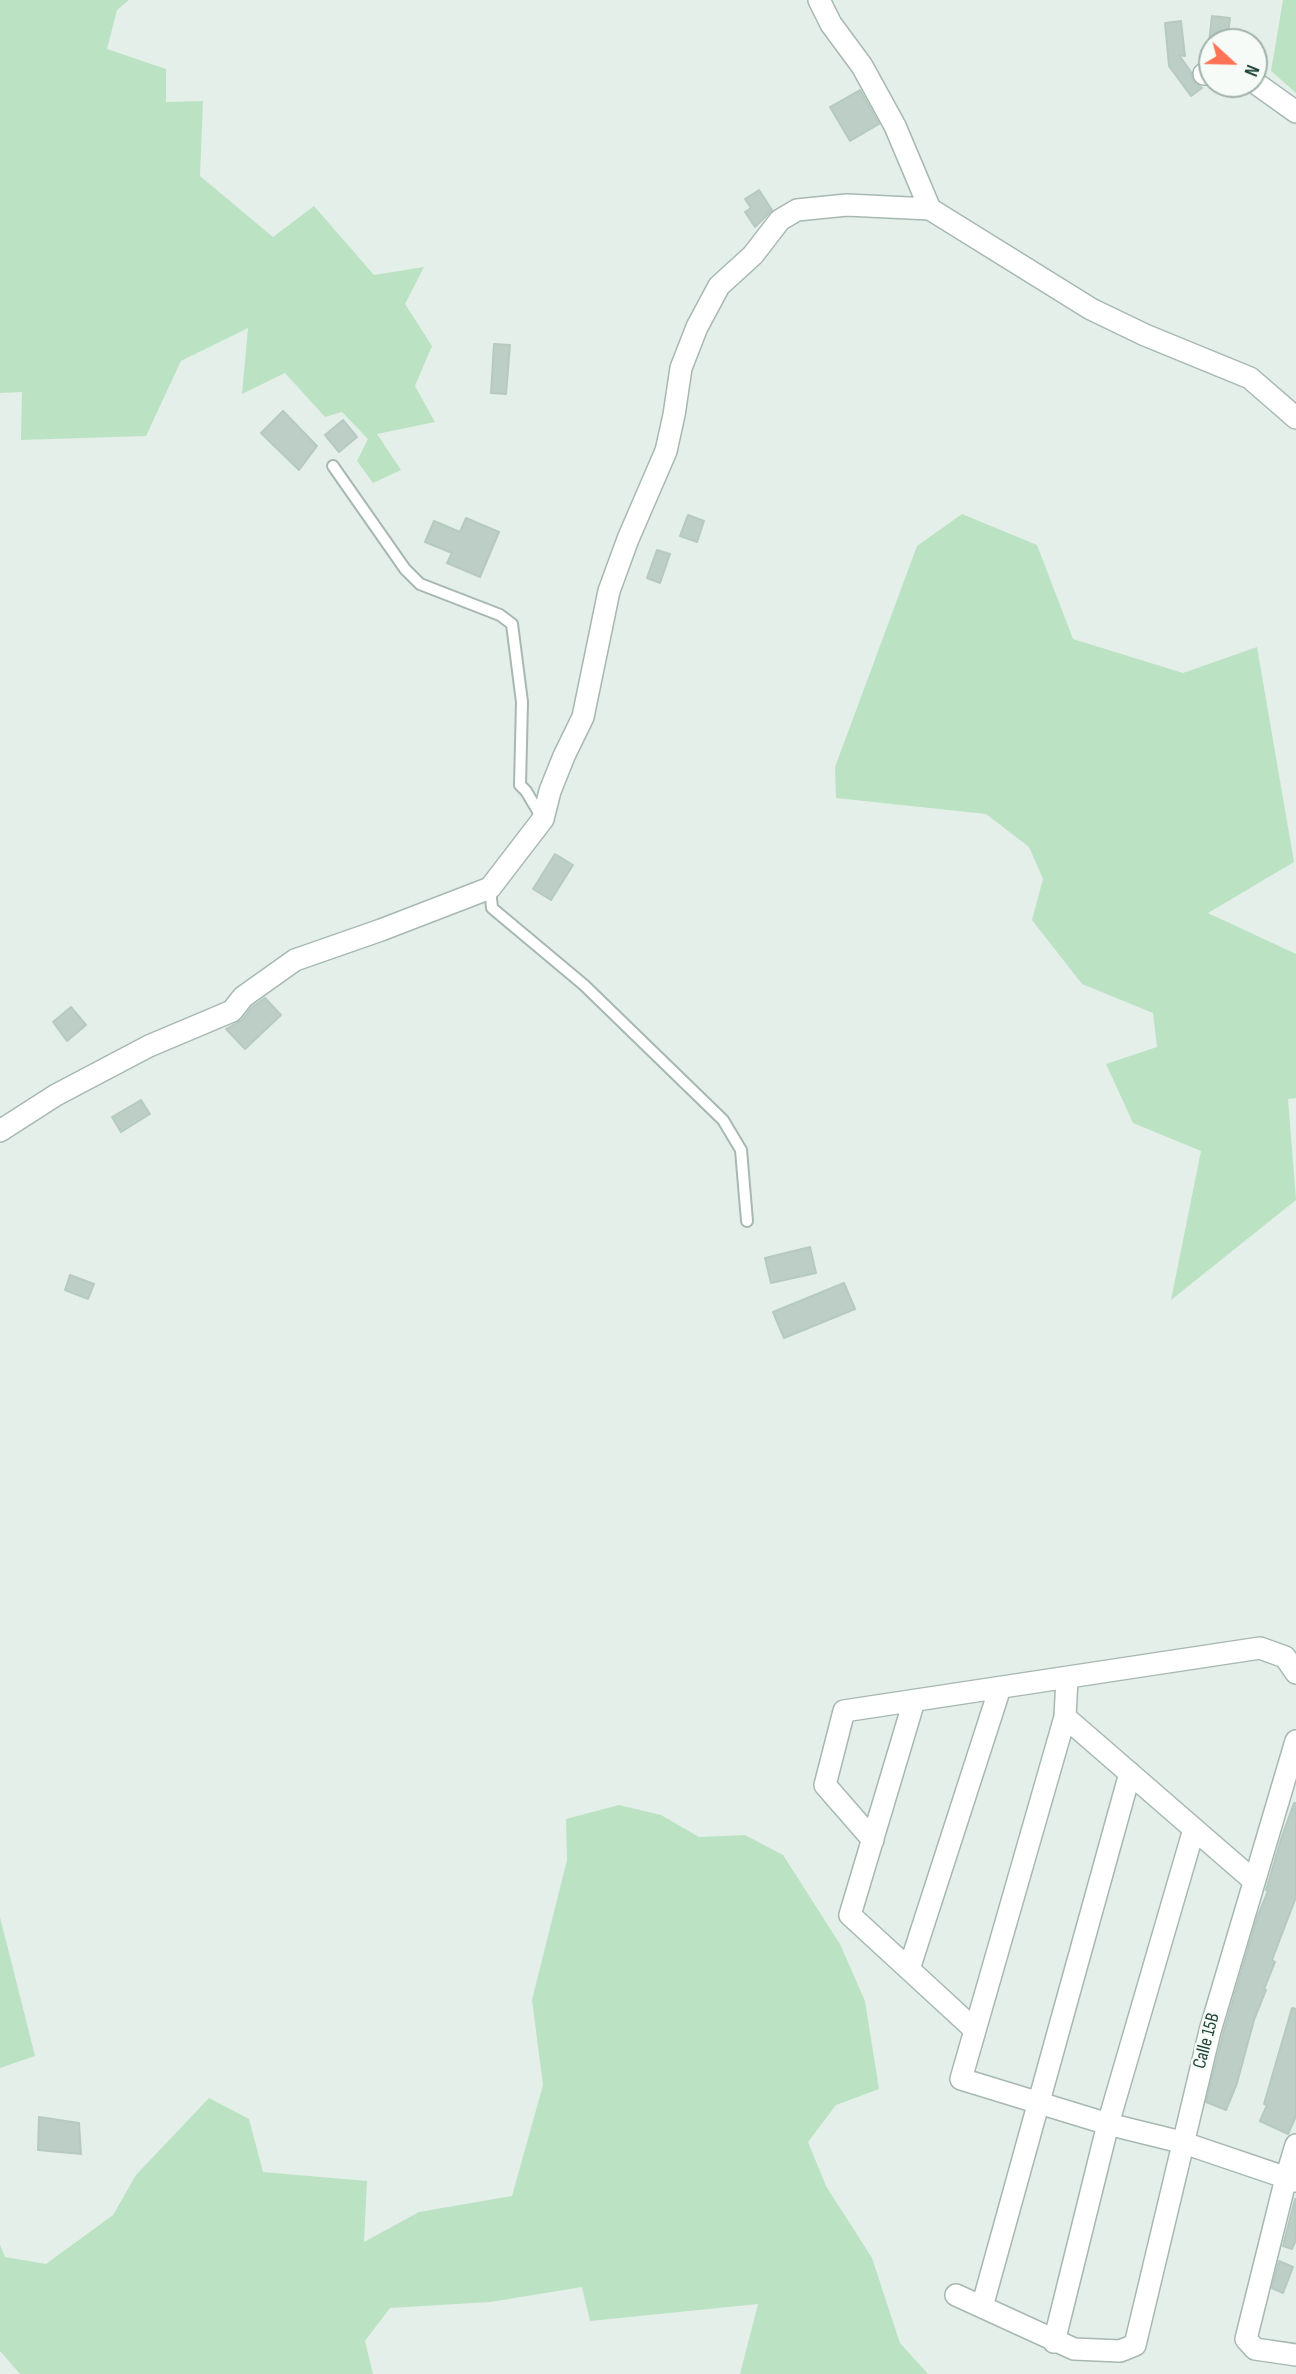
<!DOCTYPE html>
<style>
body{margin:0}
#map{position:relative;width:1296px;height:2374px;overflow:hidden;background:#e4efea;font-family:"Sofia Sans Condensed",sans-serif}
canvas{display:block}
.north{position:absolute;left:1198px;top:28px;width:70px;height:70px;box-sizing:border-box;background:#f6fbf8;border:2px solid #a1b2ab;border-radius:50%;rotate:112deg;font-size:19px;font-weight:700;line-height:28px;text-align:center;color:#214438}
.north::after{content:'';display:block;margin:auto;width:24px;height:32px;background:#ff7253;clip-path:polygon(50% 0,100% 100%,50% 72%,0 100%)}
</style>
<div id="map">
<canvas width="1296" height="2374"></canvas>
<div class="north">N</div>
</div>
<script>
const ctx = document.querySelector('canvas').getContext('2d');
ctx.lineJoin = 'round';
function fillPath(path, color) {
  ctx.fillStyle = color;
  ctx.fill(path, 'evenodd');
}
function shape(rows) {
  const path = new Path2D();
  for (const r of rows) {
    path.moveTo(r[0], r[1]);
    for (let i = 2; i < r.length; i += 2) path.lineTo(r[i], r[i + 1]);
  }
  return path;
}
function strokePath(path, color, width, dash) {
  ctx.strokeStyle = color;
  ctx.lineWidth = width;
  ctx.lineCap = dash ? 'butt' : 'round';
  ctx.setLineDash(dash || []);
  ctx.stroke(path);
}
function write(font, color, halo, rows, align = 'center') {
  ctx.font = font + ' "Sofia Sans Condensed",sans-serif';
  ctx.lineWidth = 5;
  ctx.setLineDash([]);
  ctx.textBaseline = 'middle';
  ctx.strokeStyle = halo;
  ctx.fillStyle = color;
  for (const [text, x, y, turn = 0] of rows) {
    ctx.save();
    ctx.translate(x, y);
    ctx.rotate((+turn || 0) * Math.PI / 180);
    ctx.textAlign = isNaN(turn) ? turn : align;
    if (halo) ctx.strokeText(text, 0, 0);
    ctx.fillText(text, 0, 0);
    ctx.restore();
  }
}
fillPath(shape([
 [0,0,129,0,117,10,107,49,166,69,166,102,203,101,200,176,273,237,314,206,374,275,424,267,405,304,432,346,415,386,435,422,377,434,401,470,373,483,357,461,368,439,342,412,325,417,285,373,242,394,248,328,181,361,146,436,21,440,22,392,0,393],
 [1283,0,1296,0,1296,93,1271,71],
 [962,514,1037,545,1073,639,1183,673,1257,647,1294,862,1208,913,1296,954,1296,1098,1288,1099,1296,1200,1171,1300,1201,1151,1133,1123,1106,1064,1157,1047,1153,1013,1082,984,1032,920,1043,879,1029,847,986,814,836,798,835,767,917,546],
 [619,1805,661,1815,699,1837,745,1835,783,1855,840,1944,865,2001,879,2089,836,2105,808,2142,826,2186,872,2258,900,2343,928,2374,740,2374,758,2304,590,2321,582,2287,490,2302,390,2308,365,2341,373,2374,20,2374,0,2351,0,2245,5,2257,46,2264,113,2215,136,2175,209,2098,249,2119,263,2172,367,2181,364,2242,419,2212,512,2196,543,2085,532,2000,567,1860,566,1819],
 [0,1917,35,2056,0,2068]
]), '#bbe3c3');
const building = shape([
 [1212,16,1230,18,1227,42,1209,42,1212,16],
 [1181,21,1185,56,1179,55,1191,72,1193,81,1202,88,1191,96,1169,66,1165,23,1181,21],
 [860,90,879,124,850,141,830,107,860,90],
 [759,190,772,210,755,227,745,212,751,208,745,199,759,190],
 [494,344,510,345,506,394,491,393,494,344],
 [283,411,317,446,299,470,261,433,283,411],
 [343,420,357,437,339,452,325,435,343,420],
 [688,515,704,521,697,542,680,536,688,515],
 [466,518,499,532,480,577,447,563,452,553,425,542,434,521,460,532,466,518],
 [657,550,670,554,660,583,647,578,657,550],
 [555,854,573,865,551,900,533,889,555,854],
 [265,998,281,1015,245,1049,226,1029,242,1020,252,1007,265,998],
 [71,1007,86,1025,67,1041,53,1022,71,1007],
 [141,1100,150,1114,121,1132,112,1117,141,1100],
 [810,1247,816,1273,771,1283,765,1258,810,1247],
 [70,1275,94,1284,88,1299,65,1290,70,1275],
 [844,1283,855,1309,784,1338,773,1312,844,1283],
 [1294,1803,1296,1803,1296,1897,1272,1960,1275,1962,1264,1989,1266,1990,1254,2020,1237,2083,1226,2110,1206,2102,1223,2034,1257,1918,1268,1891,1266,1890,1282,1836,1294,1803],
 [1292,2008,1296,2009,1296,2116,1288,2134,1260,2121,1267,2105,1264,2104,1292,2008],
 [39,2117,79,2123,81,2154,38,2150,39,2117],
 [1295,2199,1296,2240,1292,2249,1283,2246,1295,2199],
 [1279,2261,1293,2267,1283,2293,1272,2288,1279,2261]
]);
fillPath(building, '#bccec5');
strokePath(building, '#b6cac0', 2);
const service = shape([
 [333,466,405,569,420,584,500,615,512,624,522,702,520,785,526,791,542,818],
 [490,888,492,908,584,985,723,1120,741,1150,747,1221]
]);
const minor = shape([
 [819,0,831,24,862,66,895,126,930,209],
 [1204,74,1212,74],
 [1254,82,1296,112],
 [0,1131,56,1095,149,1046,232,1011,243,997,295,960,381,930,490,888,543,819,550,791,564,756,583,717,609,591,628,539,666,451,674,415,681,368,697,327,719,286,753,255,780,220,797,210,847,205,930,209,1091,309,1145,335,1250,378,1296,418],
 [1067,1678,1065,1717,961,2079,1108,2124,1181,2142,1296,2181],
 [914,1701,850,1915,975,2030],
 [1065,1717,1253,1880],
 [873,1840,825,1785,844,1711,1260,1648,1285,1657,1296,1673],
 [909,1969,1000,1688],
 [1296,2145,1286,2178,1246,2339,1255,2349,1296,2355],
 [956,2295,1074,2349,1120,2351,1135,2345,1210,2031,1296,1741],
 [982,2307,1130,1773],
 [1054,2342,1108,2124,1194,1829]
]);
strokePath(service, '#a6b8b1', 14);
strokePath(minor, '#a6b8b1', 24);
strokePath(service, '#fff', 10);
strokePath(minor, '#fff', 21);
write('19px', '#214438', '#f6fbf8', [
 ["Calle 15B",1207,2041,-75]
]);
</script>
